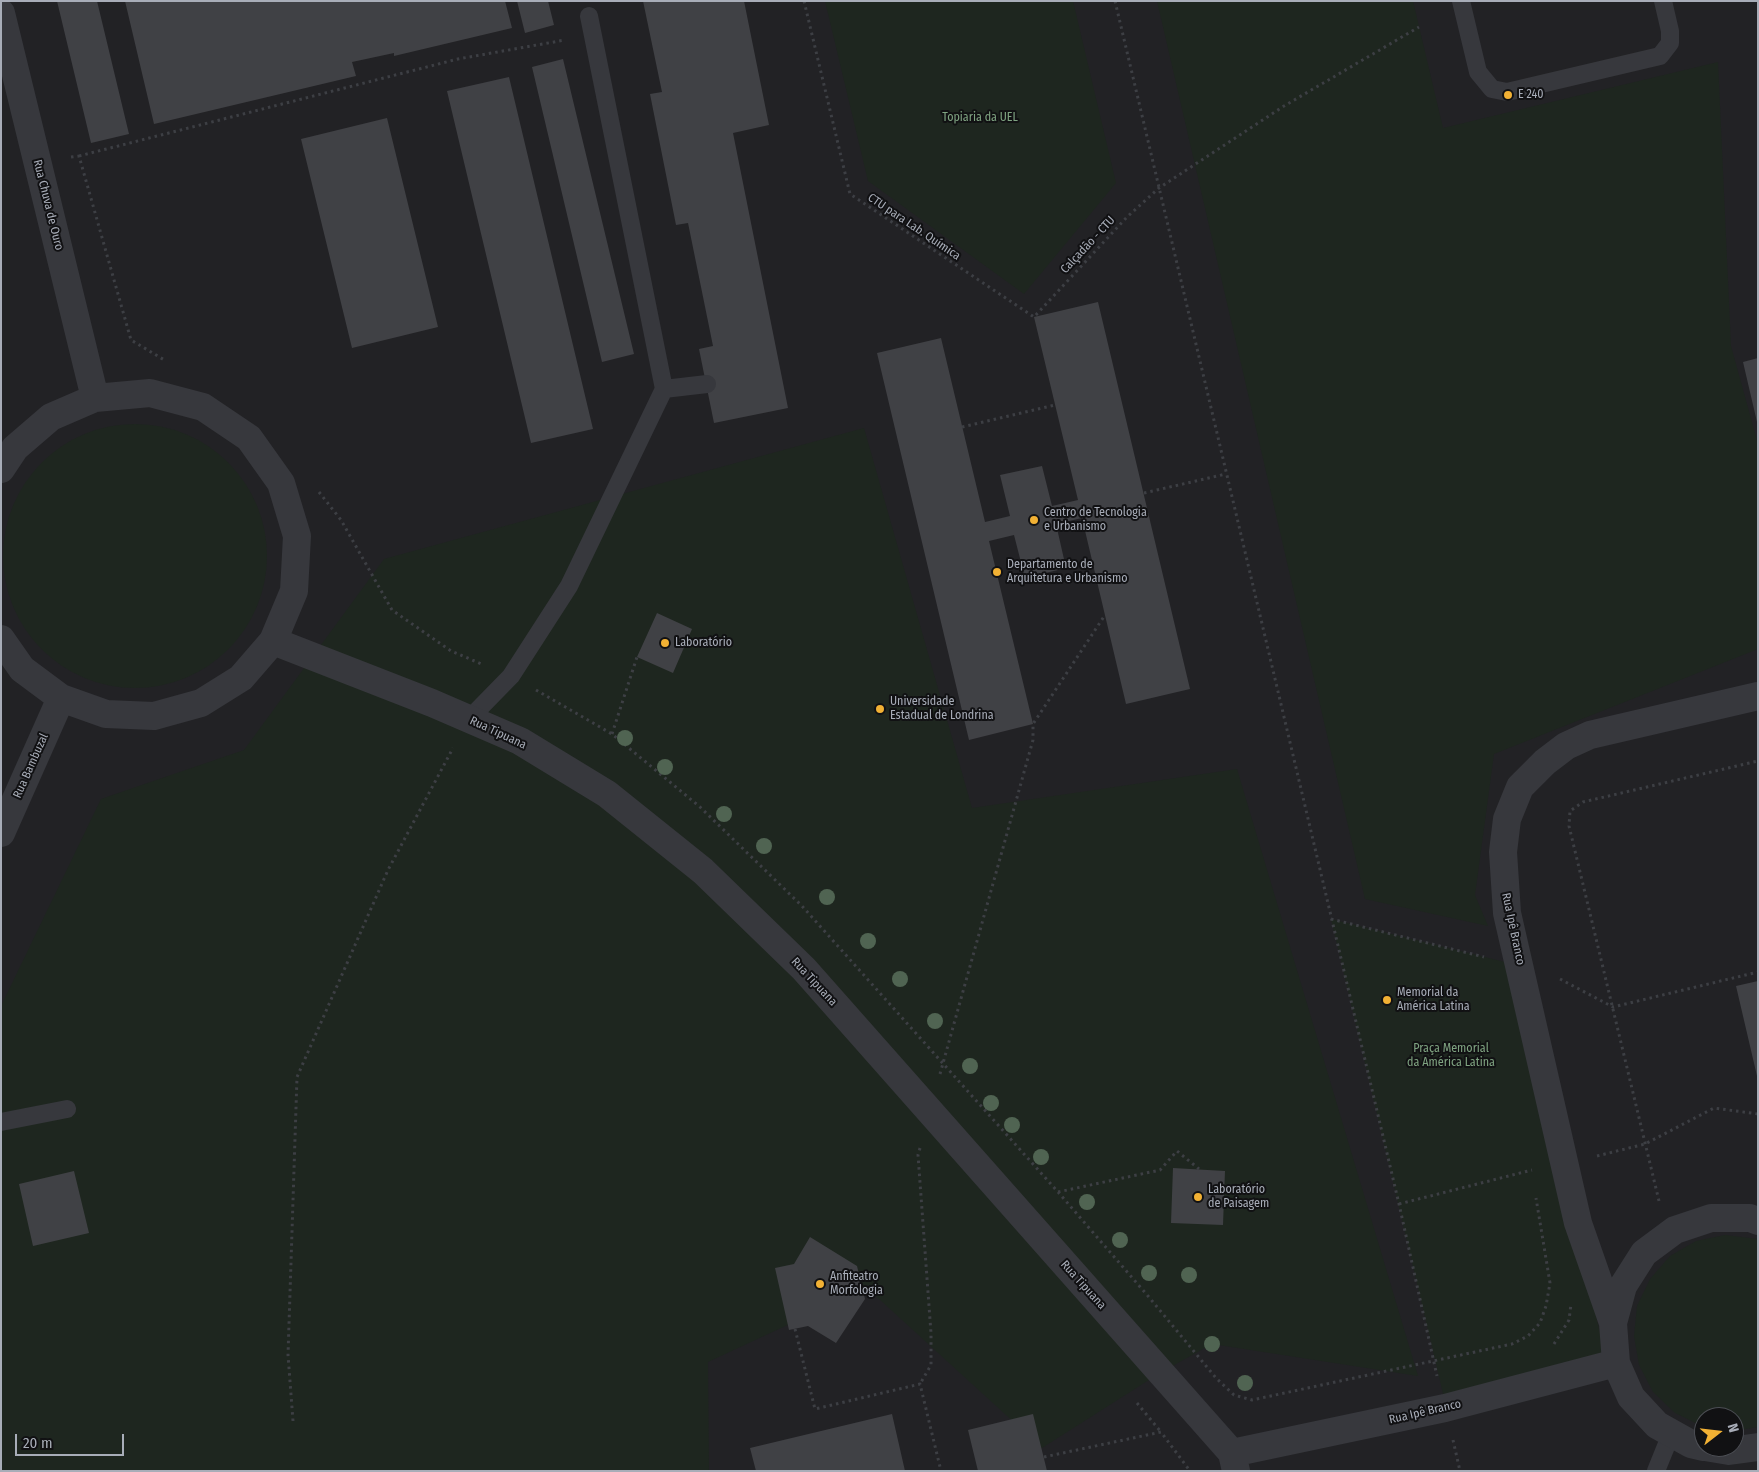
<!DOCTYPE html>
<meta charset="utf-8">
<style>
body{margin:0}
#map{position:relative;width:1759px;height:1472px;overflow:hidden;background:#161618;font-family:"Fira Sans Condensed",sans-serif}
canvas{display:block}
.frame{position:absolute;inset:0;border:2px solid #a8adb8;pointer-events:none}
.north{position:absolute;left:1694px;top:1407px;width:50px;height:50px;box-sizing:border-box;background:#111113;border:1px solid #4d4f55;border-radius:50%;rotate:74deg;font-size:14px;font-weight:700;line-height:20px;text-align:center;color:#a8adb8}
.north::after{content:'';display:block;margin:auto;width:18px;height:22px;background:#f2b134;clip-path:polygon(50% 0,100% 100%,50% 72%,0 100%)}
.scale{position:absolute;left:15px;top:1434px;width:109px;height:22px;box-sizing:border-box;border:2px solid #a8adb8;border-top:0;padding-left:6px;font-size:15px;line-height:18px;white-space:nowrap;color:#a8adb8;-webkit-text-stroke:4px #111113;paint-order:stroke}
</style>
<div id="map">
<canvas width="1759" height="1472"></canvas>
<div class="frame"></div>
<div class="north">N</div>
<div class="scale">20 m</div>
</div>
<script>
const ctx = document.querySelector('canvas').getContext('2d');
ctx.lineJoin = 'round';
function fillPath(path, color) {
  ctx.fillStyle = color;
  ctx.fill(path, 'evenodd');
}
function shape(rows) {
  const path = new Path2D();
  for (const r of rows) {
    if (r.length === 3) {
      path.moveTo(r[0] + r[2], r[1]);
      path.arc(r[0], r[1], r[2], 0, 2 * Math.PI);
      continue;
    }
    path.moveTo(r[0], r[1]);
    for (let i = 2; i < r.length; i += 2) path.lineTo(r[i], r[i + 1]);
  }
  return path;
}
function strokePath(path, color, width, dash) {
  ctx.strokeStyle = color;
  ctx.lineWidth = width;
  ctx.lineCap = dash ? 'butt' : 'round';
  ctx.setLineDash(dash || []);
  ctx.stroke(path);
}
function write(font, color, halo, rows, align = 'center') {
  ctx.font = font + ' "Fira Sans Condensed",sans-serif';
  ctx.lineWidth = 4;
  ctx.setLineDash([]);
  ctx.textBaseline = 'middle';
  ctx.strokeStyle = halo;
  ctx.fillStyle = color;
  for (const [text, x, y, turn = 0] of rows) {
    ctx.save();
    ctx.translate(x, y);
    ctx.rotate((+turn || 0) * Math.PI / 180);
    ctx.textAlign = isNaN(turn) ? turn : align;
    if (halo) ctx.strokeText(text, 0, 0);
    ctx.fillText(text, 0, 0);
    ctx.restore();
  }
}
fillPath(shape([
 [1,1,1758,1,1758,1471,1,1471],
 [1704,1417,1734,1417,1734,1447,1704,1447]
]), '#222225');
fillPath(shape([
 [825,1,1073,1,1116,183,1024,294,868,181],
 [1157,1,1413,1,1443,128,1718,62,1731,346,1758,444,1758,649,1494,754,1475,895,1488,926,1365,899],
 [135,556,132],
 [864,428,972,808,1237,769,1418,1376,1212,1344,1160,1373,1042,1448,867,1288,708,1362,709,1471,1,1471,1,1006,101,799,244,750,384,559],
 [1331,919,1517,965,1607,1364,1445,1402],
 [1725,1235,1758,1239,1758,1427,1734,1431,1734,1417,1704,1417,1704,1427,1675,1413,1653,1392,1639,1365,1634,1336,1637,1306,1650,1279,1670,1256,1696,1241]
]), '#1e261f');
fillPath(shape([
 [57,1,97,1,129,134,91,143],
 [125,1,505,1,512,28,394,56,394,53,352,62,356,76,154,124],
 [517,1,548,1,554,25,525,33],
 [643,1,744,1,769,125,733,133,788,408,714,423,699,349,713,346,688,223,676,225,650,94,662,92],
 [563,59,634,354,602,362,532,67],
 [509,77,593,429,531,443,447,91],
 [387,118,438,327,352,348,301,139],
 [1098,302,1190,689,1126,704,1082,518,1056,524,1066,568,1025,578,1014,535,989,541,1033,724,969,740,877,353,941,338,985,522,1010,516,1000,475,1042,466,1052,506,1078,500,1034,317],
 [1758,358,1758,422,1757,422,1743,362],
 [657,613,692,629,673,673,637,657],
 [1758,981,1758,1076,1757,1076,1736,986],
 [1173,1168,1225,1171,1223,1225,1171,1223],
 [74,1171,89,1233,33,1246,19,1184],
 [810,1237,857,1266,865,1299,836,1343,808,1326,789,1330,775,1268,794,1264],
 [892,1414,905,1471,756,1471,750,1448],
 [1033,1414,1047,1471,978,1471,968,1430]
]), '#404145');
strokePath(shape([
 [804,1,850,194,1034,317,1127,217,1159,188,1284,106,1419,27],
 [1115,1,1399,1204,1437,1376],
 [79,156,458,59,565,40],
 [71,157,79,156,131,340,166,361],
 [962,427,1055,405],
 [319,492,341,520,392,610,451,651,484,665],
 [1144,493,1226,474],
 [536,690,612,734,700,807,802,906,1058,1192,1148,1296,1216,1378,1234,1395,1252,1400,1512,1344,1528,1336,1540,1323,1546,1306,1550,1283,1536,1198],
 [612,734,637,657],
 [1331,919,1484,957],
 [1560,979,1613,1007,1758,972],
 [940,1074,1033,740,1033,724,1105,615],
 [920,1148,918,1155,931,1333,931,1365,920,1384],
 [1597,1156,1645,1144,1714,1108,1758,1114],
 [1058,1192,1160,1170,1177,1151,1199,1169],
 [1659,1201,1569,826,1570,811,1583,802,1758,761],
 [1399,1204,1532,1170],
 [795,1329,815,1409,920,1384,941,1471],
 [1554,1344,1569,1320,1571,1304],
 [1137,1403,1161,1432],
 [293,1421,288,1355,297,1077,388,870,453,748],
 [1453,1440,1460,1471],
 [1044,1457,1161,1432,1190,1471]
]), '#3d3f44', 3, [2.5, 4]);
strokePath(shape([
 [1461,1,1478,72,1492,89,1507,92,1660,56,1670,43,1670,31,1663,1],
 [664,389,707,384],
 [469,719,511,676,569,586,664,389,589,16],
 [1,1122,67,1109],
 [1656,1471,1671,1434]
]), '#37383d', 18);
strokePath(shape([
 [1,13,95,398],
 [1,469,15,448,51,417,95,398,150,393,203,407,249,438,281,483,297,536,294,591,273,641,241,678,201,703,154,716,106,714,61,698,22,669,1,639],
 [273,641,432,703,520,741,607,794,703,871,804,969,1232,1453,1236,1471],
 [1,833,61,698],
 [1613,1323,1578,1223,1507,913,1503,852,1507,819,1520,787,1545,762,1566,746,1590,735,1758,696],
 [1704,1447,1691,1444,1657,1425,1631,1397,1616,1363,1613,1323,1623,1286,1644,1253,1675,1230,1711,1218,1750,1218,1758,1221],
 [1705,1447,1729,1451,1758,1447],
 [1232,1453,1445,1408,1616,1363]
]), '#37383d', 28);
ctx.fillStyle = '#506452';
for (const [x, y] of [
 [625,738],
 [665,767],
 [724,814],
 [764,846],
 [827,897],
 [868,941],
 [900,979],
 [935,1021],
 [970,1066],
 [991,1103],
 [1012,1125],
 [1041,1157],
 [1087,1202],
 [1120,1240],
 [1149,1273],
 [1189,1275],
 [1212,1344],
 [1245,1383]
]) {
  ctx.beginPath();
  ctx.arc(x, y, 8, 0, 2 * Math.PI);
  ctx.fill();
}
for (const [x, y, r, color] of [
 [1508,95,5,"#f2b134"],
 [1034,520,5,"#f2b134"],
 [997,572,5,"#f2b134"],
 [665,643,5,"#f2b134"],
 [880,709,5,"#f2b134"],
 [1387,1000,5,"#f2b134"],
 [1198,1197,5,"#f2b134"],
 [820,1284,5,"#f2b134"]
]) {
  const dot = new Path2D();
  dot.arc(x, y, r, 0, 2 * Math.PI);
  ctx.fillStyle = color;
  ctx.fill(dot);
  strokePath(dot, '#111113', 2);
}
write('12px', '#a8adb8', '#111113', [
 ["E 240",1518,95],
 ["Centro de Tecnologia",1044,513],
 ["e Urbanismo",1044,527],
 ["Departamento de",1007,565],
 ["Arquitetura e Urbanismo",1007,579],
 ["Laboratório",675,643],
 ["Universidade",890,702],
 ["Estadual de Londrina",890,716],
 ["Memorial da",1397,993],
 ["América Latina",1397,1007],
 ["Laboratório",1208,1190],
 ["de Paisagem",1208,1204],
 ["Anfiteatro",830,1277],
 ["Morfologia",830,1291]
], 'left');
write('12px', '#7fa381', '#111113', [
 ["Topiaria da UEL",980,118],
 ["Praça Memorial",1451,1049],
 ["da América Latina",1451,1063]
]);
write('12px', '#a8adb8', '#111113', [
 ["Rua Chuva de Ouro",48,205,76],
 ["CTU para Lab. Química",914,227,34],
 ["Calçadão - CTU",1088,245,-47],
 ["Rua Tipuana",498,733,25],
 ["Rua Bambuzal",31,766,-66],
 ["Rua Ipê Branco",1513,929,78],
 ["Rua Tipuana",814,982,47],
 ["Rua Tipuana",1083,1285,48],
 ["Rua Ipê Branco",1425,1412,-13]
]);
</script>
